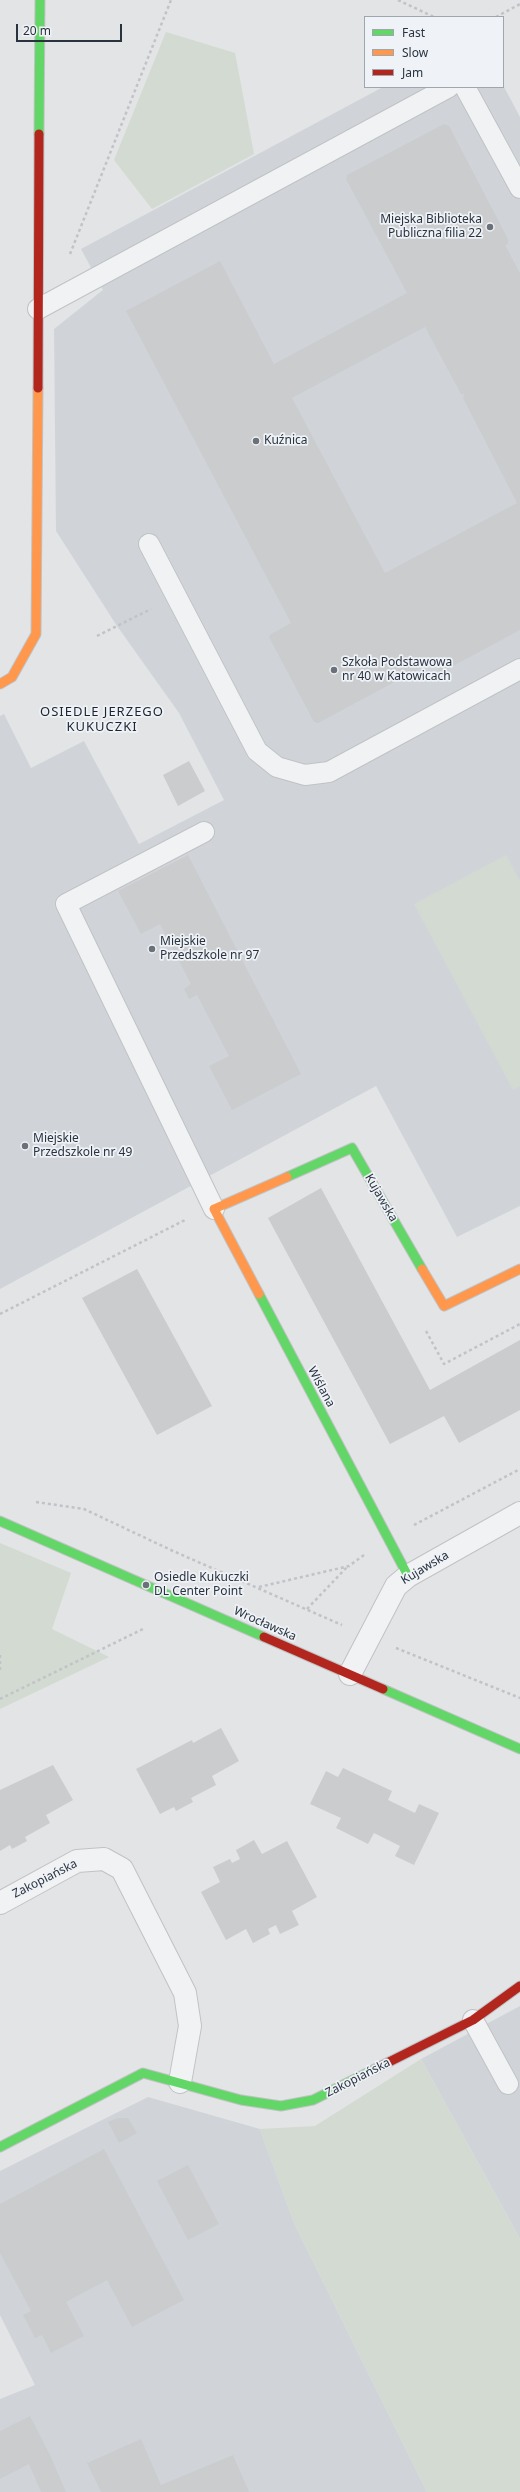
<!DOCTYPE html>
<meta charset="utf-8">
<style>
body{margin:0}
#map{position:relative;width:520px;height:2492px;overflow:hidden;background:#e2e4e6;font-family:"Noto Sans",sans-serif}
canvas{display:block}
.legend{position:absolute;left:364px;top:16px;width:140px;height:72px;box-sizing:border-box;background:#eff2f6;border:1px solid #a0a6ad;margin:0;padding:5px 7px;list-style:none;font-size:12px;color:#29333f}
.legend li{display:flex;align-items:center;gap:8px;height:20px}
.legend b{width:20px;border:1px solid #a0a6ad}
.scale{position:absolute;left:16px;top:24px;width:106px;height:18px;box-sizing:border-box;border:2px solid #29333f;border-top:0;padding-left:5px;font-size:12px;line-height:14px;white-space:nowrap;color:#29333f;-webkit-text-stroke:3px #eff2f6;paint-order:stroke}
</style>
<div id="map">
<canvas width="520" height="2492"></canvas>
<ul class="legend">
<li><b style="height:5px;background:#63d668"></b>Fast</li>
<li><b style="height:5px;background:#ff974d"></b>Slow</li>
<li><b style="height:5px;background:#b3261e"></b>Jam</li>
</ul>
<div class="scale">20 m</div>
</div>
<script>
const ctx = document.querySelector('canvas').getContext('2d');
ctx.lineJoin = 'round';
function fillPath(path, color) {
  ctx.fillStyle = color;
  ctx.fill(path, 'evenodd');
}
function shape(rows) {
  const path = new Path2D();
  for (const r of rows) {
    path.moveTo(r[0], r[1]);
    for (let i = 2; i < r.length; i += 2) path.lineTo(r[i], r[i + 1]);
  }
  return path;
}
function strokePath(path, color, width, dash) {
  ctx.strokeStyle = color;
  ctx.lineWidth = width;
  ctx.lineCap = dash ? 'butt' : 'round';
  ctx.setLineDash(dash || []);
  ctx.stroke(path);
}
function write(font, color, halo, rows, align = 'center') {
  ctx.font = font + ' "Noto Sans",sans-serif';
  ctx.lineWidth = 3.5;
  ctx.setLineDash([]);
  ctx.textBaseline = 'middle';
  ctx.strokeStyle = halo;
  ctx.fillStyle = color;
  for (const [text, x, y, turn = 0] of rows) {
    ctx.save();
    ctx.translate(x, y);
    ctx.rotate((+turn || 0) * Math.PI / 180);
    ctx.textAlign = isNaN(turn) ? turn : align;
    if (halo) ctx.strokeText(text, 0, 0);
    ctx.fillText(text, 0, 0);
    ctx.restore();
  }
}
fillPath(shape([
 [503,85,520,117,520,1206,457,1237,376,1086,0,1289,0,716,4,714,31,768,84,741,139,844,224,800,179,713,117,626,56,531,54,329,103,290,81,249,383,87],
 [520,2006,520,2239,421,2059],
 [148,2097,260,2129,294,2223,427,2492,0,2492,0,2399,35,2385,0,2315,0,2171]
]), '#d0d4d9');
fillPath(shape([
 [166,32,235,53,254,154,152,209,114,160],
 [506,855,520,881,520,1086,513,1090,414,904],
 [0,1543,71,1573,52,1629,109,1657,0,1709],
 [421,2059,520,2239,520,2492,427,2492,294,2223,260,2129,315,2126]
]), '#d3dad2');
fillPath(shape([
 [444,124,449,126,508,239,508,244,505,245,520,273,520,630,440,673,434,661,318,723,314,722,269,637,271,634,291,623,126,311,220,261,274,364,407,293,346,179,347,175],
 [425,327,461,394,464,394,463,398,517,503,385,573,292,398],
 [189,761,205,791,178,806,163,775],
 [188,855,301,1074,232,1110,209,1066,229,1056,197,995,189,999,184,989,191,984,160,924,141,934,118,891],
 [321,1188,430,1390,520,1340,520,1410,459,1443,444,1416,390,1444,268,1218],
 [137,1269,212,1406,157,1435,82,1298],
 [221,1728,239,1761,212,1776,216,1785,191,1798,193,1802,176,1811,174,1807,160,1814,136,1769,192,1740,193,1743],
 [53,1765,73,1800,46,1815,50,1823,25,1837,27,1841,12,1849,10,1845,0,1851,0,1790],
 [343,1768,392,1791,388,1800,415,1813,419,1804,439,1813,414,1865,395,1856,400,1846,374,1833,368,1844,336,1828,341,1818,310,1804,326,1771,338,1777],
 [254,1840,262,1854,287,1841,317,1897,292,1911,299,1925,280,1934,276,1925,268,1929,270,1934,253,1943,246,1929,226,1940,201,1892,220,1882,213,1867,230,1859,232,1863,240,1859,236,1850],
 [117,2118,128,2118,137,2133,119,2143,108,2122],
 [104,2149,184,2300,132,2327,107,2280,66,2302,84,2336,51,2353,42,2335,35,2338,23,2315,31,2311,0,2253,0,2204],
 [188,2165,219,2224,188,2240,157,2181],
 [30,2416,50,2455,66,2492,41,2492,29,2464,0,2479,0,2431],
 [141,2439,161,2485,233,2455,249,2492,101,2492,87,2463]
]), '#caccce');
const lane = shape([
 [465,87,520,188],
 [38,309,449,87],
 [149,544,257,751,277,767,305,775,329,772,520,669],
 [204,832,66,904,214,1209],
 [473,2020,508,2084]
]);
const street = shape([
 [350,1674,396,1586,408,1576,520,1513],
 [0,1903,77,1861,104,1859,122,1869,185,1993,190,2026,180,2082]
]);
const fast = shape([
 [39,134,40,0],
 [287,1177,352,1148,422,1269],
 [259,1294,408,1576],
 [0,1521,264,1637],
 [383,1689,520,1749],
 [0,2147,143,2073,241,2100,281,2106,313,2100,375,2069]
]);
const slow = shape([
 [0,684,12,677,36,634,38,388],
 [422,1269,444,1306,520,1269],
 [259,1294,214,1209,287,1177]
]);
const jam = shape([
 [38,388,39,134],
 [264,1637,383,1689],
 [375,2069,473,2020,520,1986]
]);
strokePath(lane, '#c0c2c4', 22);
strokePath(street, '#c0c2c4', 24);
strokePath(fast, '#c0c2c4', 11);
strokePath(slow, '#c0c2c4', 11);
strokePath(jam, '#c0c2c4', 11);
strokePath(shape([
 [398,0,434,17],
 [496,17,520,4],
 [70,254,171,0],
 [97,636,151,609],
 [0,1314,187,1219],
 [426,1331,444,1364,520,1324],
 [36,1502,84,1509,173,1551,342,1625],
 [414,1525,520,1469],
 [259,1587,349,1566,364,1555],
 [307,1609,348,1566],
 [396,1648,520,1698],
 [0,1655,0,1672],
 [0,1699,145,1628]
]), '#c0c3c7', 2.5, [3, 3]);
strokePath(lane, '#f1f2f3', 20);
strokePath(street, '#f1f2f3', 22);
strokePath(fast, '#63d668', 9);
strokePath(slow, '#ff974d', 9);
strokePath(jam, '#b3261e', 9);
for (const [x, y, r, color] of [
 [490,227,4,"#6a7179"],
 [256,441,4,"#6a7179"],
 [334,670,4,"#6a7179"],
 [152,949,4,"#6a7179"],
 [25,1146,4,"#6a7179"],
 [146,1585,4,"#6a7179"]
]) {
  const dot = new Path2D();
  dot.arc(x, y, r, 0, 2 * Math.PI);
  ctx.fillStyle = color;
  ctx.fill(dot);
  strokePath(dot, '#eff2f6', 1.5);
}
write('12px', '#29333f', '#eff2f6', [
 ["Miejska Biblioteka",482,220,"right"],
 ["Publiczna filia 22",482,234,"right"],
 ["Kuźnica",264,441],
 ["Szkoła Podstawowa",342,663],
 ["nr 40 w Katowicach",342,677],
 ["Miejskie",160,942],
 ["Przedszkole nr 97",160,956],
 ["Miejskie",33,1139],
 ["Przedszkole nr 49",33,1153],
 ["Osiedle Kukuczki",154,1578],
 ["DL Center Point",154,1592]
], 'left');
write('12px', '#29333f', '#eff2f6', [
 ["Kujawska",381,1198,60],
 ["Wiślana",321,1387,62],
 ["Kujawska",425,1568,-31],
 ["Wrocławska",265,1624,24],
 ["Zakopiańska",45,1879,-27],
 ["Zakopiańska",358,2078,-27]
]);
ctx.letterSpacing = '1px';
write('13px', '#1b2430', '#eff2f6', [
 ["OSIEDLE JERZEGO",102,712],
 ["KUKUCZKI",102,727]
]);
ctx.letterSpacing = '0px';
</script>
